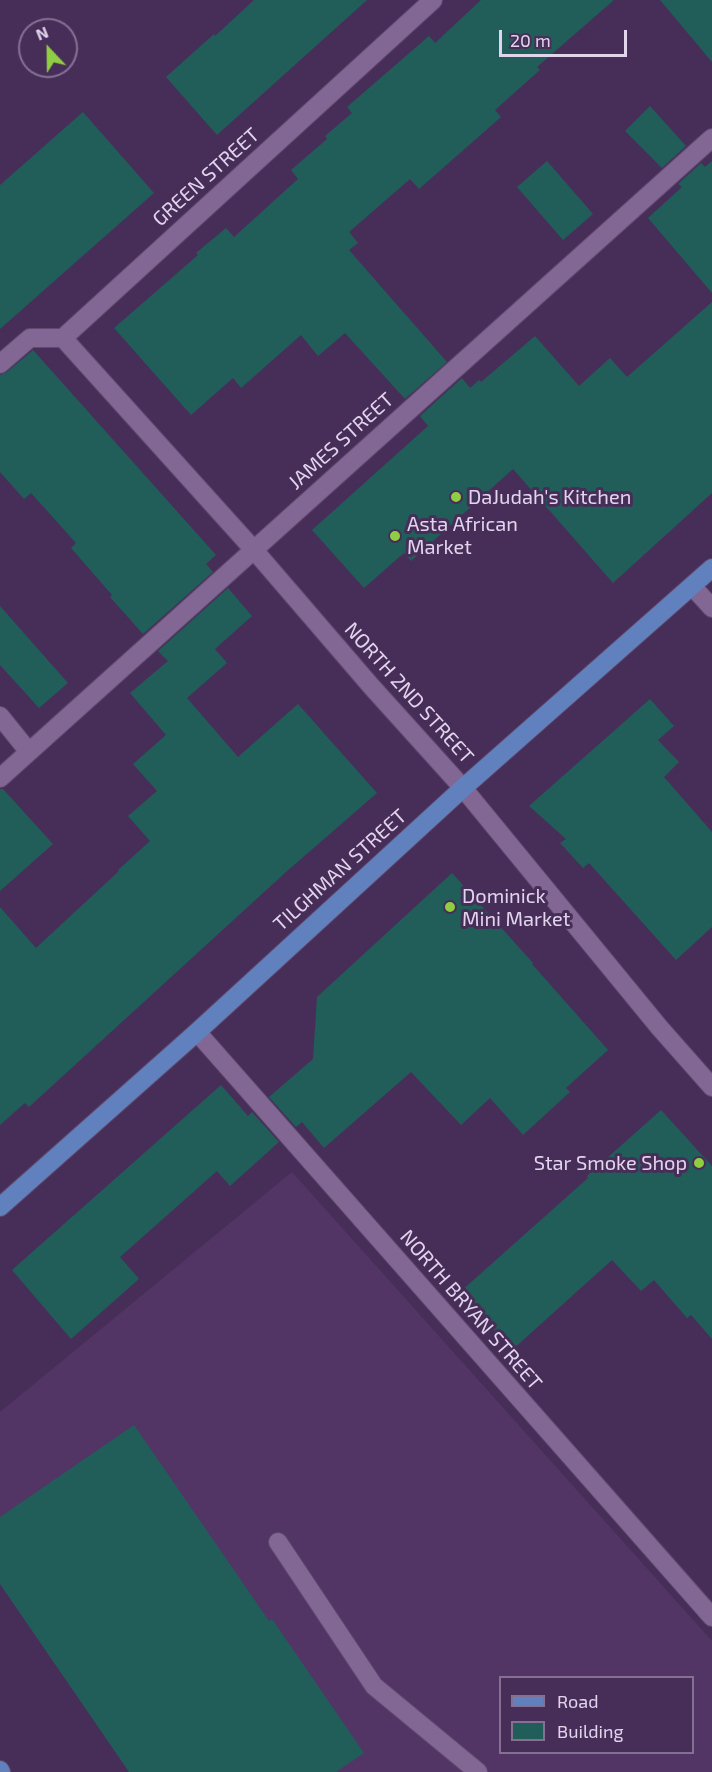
<!DOCTYPE html>
<style>
body{margin:0}
#map{position:relative;width:712px;height:1772px;overflow:hidden;background:#472e58;font-family:"Exo 2",sans-serif}
canvas{display:block}
.legend{position:absolute;left:499px;top:1676px;width:195px;height:78px;box-sizing:border-box;background:#472e58;border:2px solid #857094;margin:0;padding:8px 10px;list-style:none;font-size:18px;color:#e3d4ee}
.legend li{display:flex;align-items:center;gap:12px;height:30px}
.legend b{width:30px;border:2px solid #857094}
.north{position:absolute;left:18px;top:18px;width:60px;height:60px;box-sizing:border-box;background:#472e58;border:2px solid #857094;border-radius:50%;rotate:338deg;font-size:16px;font-weight:700;line-height:24px;text-align:center;color:#e3d4ee}
.north::after{content:'';display:block;margin:auto;width:21px;height:27px;background:#8fcd42;clip-path:polygon(50% 0,100% 100%,50% 72%,0 100%)}
.scale{position:absolute;left:499px;top:30px;width:128px;height:27px;box-sizing:border-box;border:3px solid #e3d4ee;border-top:0;padding-left:8px;font-size:18px;line-height:21px;white-space:nowrap;color:#e3d4ee;-webkit-text-stroke:4px #472e58;paint-order:stroke}
</style>
<div id="map">
<canvas width="712" height="1772"></canvas>
<ul class="legend">
<li><b style="height:8px;background:#6081be"></b>Road</li>
<li><b style="height:16px;background:#215e5a"></b>Building</li>
</ul>
<div class="north">N</div>
<div class="scale">20 m</div>
</div>
<script>
const ctx = document.querySelector('canvas').getContext('2d');
ctx.lineJoin = 'round';
function fillPath(path, color) {
  ctx.fillStyle = color;
  ctx.fill(path, 'evenodd');
}
function shape(rows) {
  const path = new Path2D();
  for (const r of rows) {
    path.moveTo(r[0], r[1]);
    for (let i = 2; i < r.length; i += 2) path.lineTo(r[i], r[i + 1]);
  }
  return path;
}
function strokePath(path, color, width, dash) {
  ctx.strokeStyle = color;
  ctx.lineWidth = width;
  ctx.lineCap = dash ? 'butt' : 'round';
  ctx.setLineDash(dash || []);
  ctx.stroke(path);
}
function write(font, color, halo, rows, align = 'center') {
  ctx.font = font + ' "Exo 2",sans-serif';
  ctx.lineWidth = 6;
  ctx.setLineDash([]);
  ctx.textBaseline = 'middle';
  ctx.strokeStyle = halo;
  ctx.fillStyle = color;
  for (const [text, x, y, turn = 0] of rows) {
    ctx.save();
    ctx.translate(x, y);
    ctx.rotate((+turn || 0) * Math.PI / 180);
    ctx.textAlign = isNaN(turn) ? turn : align;
    if (halo) ctx.strokeText(text, 0, 0);
    ctx.fillText(text, 0, 0);
    ctx.restore();
  }
}
fillPath(shape([
 [292,1172,712,1641,712,1772,132,1772,0,1584,0,1412],
 [500,1678,692,1678,692,1752,500,1752]
]), '#523565');
fillPath(shape([
 [254,0,367,0,217,135,166,77,214,34,215,36],
 [481,0,614,0,537,67,540,70,495,110,501,117,419,189,410,179,349,232,358,243,349,250,447,362,405,399,345,333,318,356,301,335,241,388,233,378,191,415,114,328,198,255,196,253,226,228,234,237,298,179,291,170,327,139,325,136,352,113,347,107,429,36,435,43],
 [660,0,712,0,712,62],
 [650,106,686,146,662,168,625,131],
 [83,112,154,193,0,329,0,185],
 [547,161,593,214,563,240,517,187],
 [712,161,712,293,648,218,682,187,678,184,701,163,705,167],
 [712,302,712,493,613,583,513,469,411,561,404,553,364,588,312,530,428,426,420,416,462,378,470,388,479,380,481,382,535,336,579,386,610,358,627,377],
 [33,350,216,555,206,564,213,572,143,634,110,597,112,595,71,548,76,543,31,493,24,499,0,472,0,375,7,372],
 [228,588,252,616,215,649,227,663,187,698,238,757,298,704,377,793,286,872,29,1107,25,1103,0,1125,0,907,36,948,119,871,118,870,150,841,128,816,157,791,133,764,166,735,130,693,168,661,158,651],
 [0,606,68,683,39,708,0,665],
 [650,699,674,726,658,740,679,762,664,777,712,832,712,927,676,960,589,863,583,868,560,843,566,839,529,806],
 [0,789,3,789,53,844,0,891],
 [452,873,533,963,532,964,608,1050,566,1088,570,1092,523,1135,490,1098,461,1125,411,1072,324,1148,302,1122,296,1127,269,1097,313,1059,317,997],
 [221,1085,248,1116,252,1112,279,1142,230,1186,217,1171,120,1257,139,1279,71,1339,12,1270],
 [661,1110,712,1166,712,1339,691,1315,687,1318,654,1280,641,1291,612,1260,512,1350,460,1292,588,1178,587,1176],
 [134,1425,269,1621,272,1619,364,1753,336,1772,129,1772,0,1584,0,1517]
]), '#215e5a');
const lane = shape([
 [0,364,30,338,63,338],
 [692,586,712,608],
 [0,716,29,752],
 [0,778,712,138],
 [197,1032,712,1617],
 [278,1542,374,1686,478,1772]
]);
const street = shape([
 [433,0,63,338,254,550,371,686,463,788,659,1027,712,1087]
]);
const primary = shape([
 [0,1207,197,1032,463,788,712,568],
 [0,1770,1,1772]
]);
strokePath(lane, '#604a6f', 20);
strokePath(street, '#604a6f', 20);
strokePath(primary, '#604a6f', 20);
strokePath(lane, '#826795', 18);
strokePath(street, '#826795', 18);
strokePath(primary, '#6081be', 18);
for (const [x, y, r, color] of [
 [456,497,6,"#8fcd42"],
 [395,536,6,"#8fcd42"],
 [450,907,6,"#8fcd42"],
 [699,1163,6,"#8fcd42"]
]) {
  const dot = new Path2D();
  dot.arc(x, y, r, 0, 2 * Math.PI);
  ctx.fillStyle = color;
  ctx.fill(dot);
  strokePath(dot, '#472e58', 2);
}
write('20px', '#e3d4ee', '#472e58', [
 ["GREEN STREET",206,177,-42],
 ["JAMES STREET",341,441,-42],
 ["NORTH 2ND STREET",409,693,48],
 ["TILGHMAN STREET",340,870,-42],
 ["NORTH BRYAN STREET",471,1310,49]
]);
write('20px', '#e3d4ee', '#472e58', [
 ["DaJudah's Kitchen",468,497],
 ["Asta African",407,524],
 ["Market",407,547],
 ["Dominick",462,896],
 ["Mini Market",462,919],
 ["Star Smoke Shop",687,1163,"right"]
], 'left');
</script>
